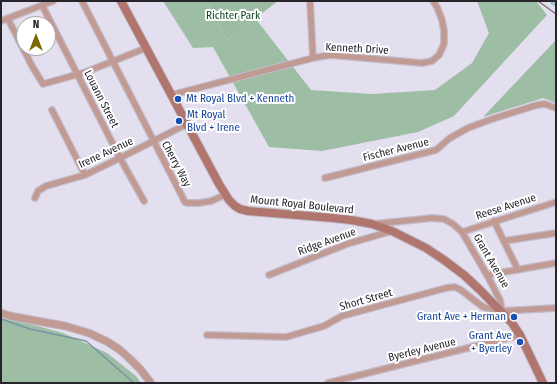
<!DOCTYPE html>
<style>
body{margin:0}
#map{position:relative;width:557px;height:384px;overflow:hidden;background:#e4dfee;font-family:"Fira Sans Condensed",sans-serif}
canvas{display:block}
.frame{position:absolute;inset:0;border:2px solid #26242a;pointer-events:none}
.north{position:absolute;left:16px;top:16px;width:40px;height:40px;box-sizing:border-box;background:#fff;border:1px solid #a8a7aa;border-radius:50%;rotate:0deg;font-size:11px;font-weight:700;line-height:16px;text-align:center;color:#26242a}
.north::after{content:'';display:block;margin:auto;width:14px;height:18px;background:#7a6900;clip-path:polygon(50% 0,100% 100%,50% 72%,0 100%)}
</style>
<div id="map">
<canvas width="557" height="384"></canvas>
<div class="frame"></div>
<div class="north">N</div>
</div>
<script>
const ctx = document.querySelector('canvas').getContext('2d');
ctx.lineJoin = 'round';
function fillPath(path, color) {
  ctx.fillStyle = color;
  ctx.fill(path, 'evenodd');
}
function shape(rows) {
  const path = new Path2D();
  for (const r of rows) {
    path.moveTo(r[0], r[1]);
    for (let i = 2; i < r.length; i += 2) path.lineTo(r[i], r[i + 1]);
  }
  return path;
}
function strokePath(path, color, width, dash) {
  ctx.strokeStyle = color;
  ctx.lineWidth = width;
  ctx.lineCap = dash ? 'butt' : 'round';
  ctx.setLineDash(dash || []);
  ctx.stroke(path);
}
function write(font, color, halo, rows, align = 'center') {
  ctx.font = font + ' "Fira Sans Condensed",sans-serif';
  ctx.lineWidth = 4;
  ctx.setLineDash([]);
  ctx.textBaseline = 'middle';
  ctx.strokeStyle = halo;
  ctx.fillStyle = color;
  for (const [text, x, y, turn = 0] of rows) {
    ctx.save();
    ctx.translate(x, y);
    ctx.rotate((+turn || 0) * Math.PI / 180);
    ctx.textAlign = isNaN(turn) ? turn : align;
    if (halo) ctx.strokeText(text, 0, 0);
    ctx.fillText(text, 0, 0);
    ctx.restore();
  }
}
fillPath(shape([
 [206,1,278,1,227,40]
]), '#9cbba3');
fillPath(shape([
 [163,1,206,1,227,40,255,18,311,90,372,94,435,90,472,63,489,33,477,1,536,1,547,15,454,116,418,132,322,151,269,147,213,47,193,48],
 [556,40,556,103,543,98,483,117],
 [1,316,63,333,107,353,136,376,141,383,1,383]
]), '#9dbda5');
strokePath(shape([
 [1,319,30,329,86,341,134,383]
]), '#7795a0', 1.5);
strokePath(shape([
 [555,1,556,1]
]), '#9ac6d3', 10);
const minor = shape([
 [82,1,185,202,187,203,199,203,211,201,225,195],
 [310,1,313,58],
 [42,5,120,158,144,201],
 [8,19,32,66,43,84,86,72,146,48],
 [1,21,53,1],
 [171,95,313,58,330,55,422,63,432,61,439,55,444,44,444,31,442,20,437,7,433,1],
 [52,110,85,175],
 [325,178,436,150,450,138,468,128,492,119,537,105,545,104,556,108],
 [35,198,38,191,46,186,85,175,120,158,187,124],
 [494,221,518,270],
 [374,224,432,218,444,219,453,224,462,232,487,275,500,300,502,311],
 [462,232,556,202],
 [504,241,556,233],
 [269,275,347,244,392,231],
 [487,275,556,263],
 [207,335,286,337,324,326,342,316,446,288,455,287,461,290,483,307,502,311,556,308],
 [328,383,520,335]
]);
const tertiary = shape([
 [1,313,10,316,65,326,89,333,108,342,120,350,130,359,140,369,151,383]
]);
const secondary = shape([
 [121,1,219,184,229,200,235,206,240,209,248,211,333,218,351,220,372,224,392,231,426,248,444,260,464,275,480,290,512,323,520,335,543,383]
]);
strokePath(minor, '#c2bdcb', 8);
strokePath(tertiary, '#c2bdcb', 9);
strokePath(secondary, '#c2bdcb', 10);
strokePath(minor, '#c29a94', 5.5);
strokePath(tertiary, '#c29a94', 7);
strokePath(secondary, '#b0766e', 8);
strokePath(shape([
 [538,1,556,14]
]), '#78757f', 1.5);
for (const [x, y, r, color] of [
 [178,99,4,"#1a4fb4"],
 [179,121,4,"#1a4fb4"],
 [514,317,4,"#1a4fb4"],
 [520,342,4,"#1a4fb4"]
]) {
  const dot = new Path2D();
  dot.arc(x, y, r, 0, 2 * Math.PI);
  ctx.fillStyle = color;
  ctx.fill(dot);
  strokePath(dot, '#fff', 1.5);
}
write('11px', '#0e4524', '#fff', [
 ["Richter Park",233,16]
]);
write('11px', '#26242a', '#fff', [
 ["Kenneth Drive",357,49,3],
 ["Louann Street",101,99,63],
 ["Fischer Avenue",396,150,-14],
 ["Irene Avenue",106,153,-25],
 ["Cherry Way",176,164,62],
 ["Mount Royal Boulevard",302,205,6],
 ["Reese Avenue",506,207,-18],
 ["Ridge Avenue",327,242,-20],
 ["Grant Avenue",491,261,60],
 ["Short Street",366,300,-16],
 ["Byerley Avenue",422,350,-14]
]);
write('11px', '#164399', '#fff', [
 ["Mt Royal Blvd + Kenneth",186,99],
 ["Mt Royal",187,115],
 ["Blvd + Irene",187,128],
 ["Grant Ave + Herman",506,317,"right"],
 ["Grant Ave",512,336,"right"],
 ["+ Byerley",512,349,"right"]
], 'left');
</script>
